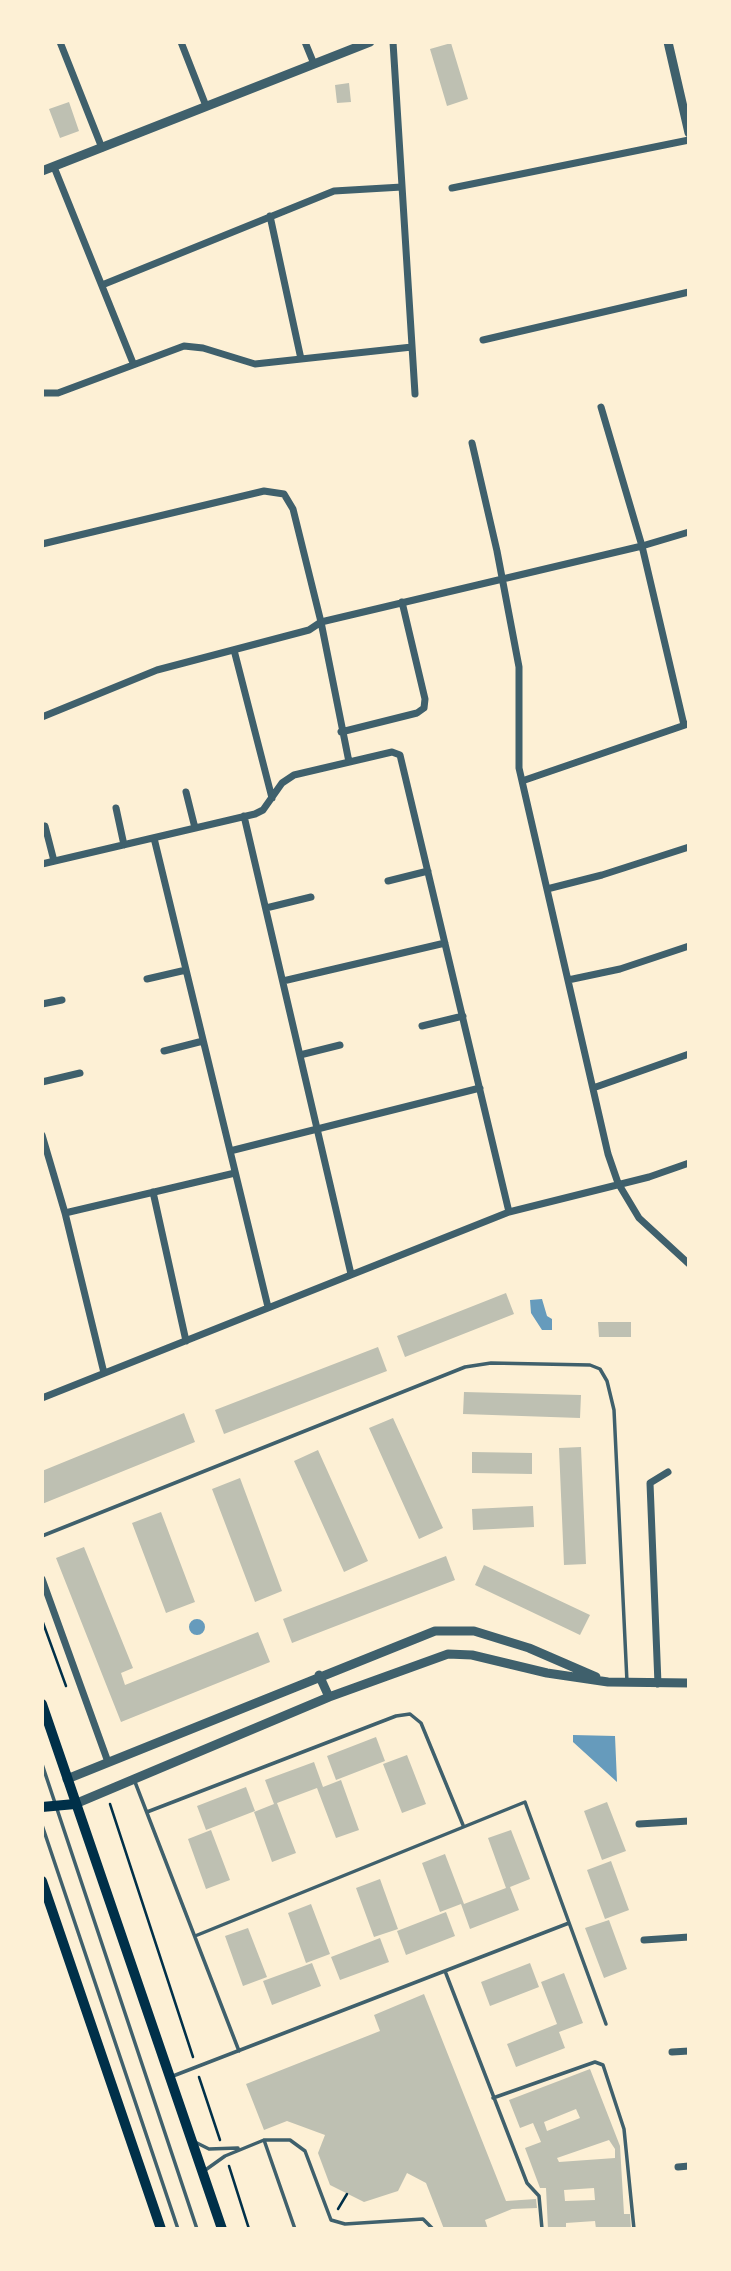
<!DOCTYPE html>
<style>
body{margin:0}
#map{position:relative;width:731px;height:2271px;overflow:hidden;background:#fdf0d5;font-family:"Noto Serif",serif}
canvas{display:block}
.frame{position:absolute;inset:0;border:44px solid #fdf0d5;pointer-events:none}
</style>
<div id="map">
<canvas width="731" height="2271"></canvas>
<div class="frame"></div>
</div>
<script>
const ctx = document.querySelector('canvas').getContext('2d');
ctx.lineJoin = 'round';
function fillPath(path, color) {
  ctx.fillStyle = color;
  ctx.fill(path, 'evenodd');
}
function shape(rows) {
  const path = new Path2D();
  for (const r of rows) {
    if (r.length === 3) {
      path.moveTo(r[0] + r[2], r[1]);
      path.arc(r[0], r[1], r[2], 0, 2 * Math.PI);
      continue;
    }
    path.moveTo(r[0], r[1]);
    for (let i = 2; i < r.length; i += 2) path.lineTo(r[i], r[i + 1]);
  }
  return path;
}
function strokePath(path, color, width, dash) {
  ctx.strokeStyle = color;
  ctx.lineWidth = width;
  ctx.lineCap = dash ? 'butt' : 'round';
  ctx.setLineDash(dash || []);
  ctx.stroke(path);
}
fillPath(shape([
 [542,1299,547,1316,552,1319,552,1330,542,1330,531,1313,530,1300],
 [197,1627,8],
 [573,1735,615,1736,617,1782,573,1742]
]), '#669bbc');
fillPath(shape([
 [451,43,468,99,447,106,430,49],
 [349,83,351,102,337,103,335,85],
 [69,102,79,131,60,138,49,109],
 [506,1293,514,1314,405,1357,397,1336],
 [598,1322,631,1322,631,1337,599,1337],
 [378,1347,387,1371,224,1434,215,1410],
 [464,1392,581,1395,580,1418,463,1414],
 [184,1413,195,1442,42,1504,42,1471],
 [393,1418,443,1528,419,1539,369,1428],
 [581,1447,586,1564,564,1565,559,1448],
 [318,1450,368,1561,344,1572,294,1461],
 [472,1452,532,1453,532,1474,472,1473],
 [240,1478,282,1591,255,1602,212,1489],
 [533,1506,534,1527,473,1530,472,1509],
 [161,1512,195,1602,166,1613,132,1523],
 [84,1547,133,1668,121,1673,125,1685,258,1632,270,1662,121,1722,56,1558],
 [446,1556,455,1580,292,1643,283,1619],
 [484,1565,590,1615,580,1635,475,1585],
 [376,1737,385,1761,336,1780,327,1756],
 [407,1755,426,1804,402,1813,383,1764],
 [314,1762,323,1787,341,1780,359,1830,336,1838,317,1788,277,1803,296,1853,272,1862,254,1812,274,1804,265,1780],
 [246,1787,255,1811,206,1830,197,1806],
 [607,1802,626,1851,602,1860,584,1811],
 [211,1830,230,1880,206,1889,188,1839],
 [511,1830,530,1879,510,1887,519,1910,470,1929,461,1904,440,1912,422,1863,445,1854,464,1904,506,1888,488,1838],
 [611,1861,629,1910,605,1919,587,1870],
 [380,1879,398,1929,374,1937,356,1888],
 [311,1904,330,1954,306,1963,288,1913],
 [446,1912,455,1936,406,1955,397,1931],
 [609,1920,627,1969,604,1978,585,1928],
 [248,1928,267,1977,243,1986,225,1936],
 [380,1938,389,1962,340,1980,331,1957],
 [312,1963,321,1986,272,2005,263,1981],
 [530,1963,539,1987,490,2006,481,1982],
 [564,1973,583,2023,559,2032,565,2048,516,2067,507,2044,557,2024,541,1982],
 [424,1994,506,2201,536,2199,537,2208,512,2209,485,2220,488,2229,444,2229,426,2183,407,2173,398,2191,364,2202,330,2185,318,2153,325,2135,287,2121,264,2130,246,2084,380,2031,374,2015],
 [590,2069,620,2146,624,2214,630,2214,631,2229,596,2229,595,2221,566,2223,566,2229,548,2229,546,2188,540,2188,525,2148,541,2142,533,2123,520,2128,509,2100],
 [576,2109,580,2118,547,2131,544,2122],
 [609,2140,615,2149,615,2158,559,2162,557,2158],
 [594,2188,595,2200,565,2201,564,2190]
]), '#bec0b2');
strokePath(shape([
 [42,1620,66,1686],
 [110,1804,193,2057],
 [199,2077,220,2140],
 [229,2166,249,2229],
 [338,2209,347,2194]
]), '#003049', 2.5);
strokePath(shape([
 [42,1536,465,1367,491,1363,590,1365,600,1369,607,1381,614,1410,627,1682],
 [42,1764,197,2229],
 [135,1782,239,2051],
 [147,1812,396,1716,410,1714,421,1723,463,1825],
 [42,1825,178,2229],
 [195,1936,525,1802,606,2024],
 [445,1971,527,2183,539,2196,542,2229],
 [173,2076,569,1923],
 [493,2098,595,2062,603,2065,624,2129,634,2229],
 [264,2140,295,2229],
 [195,2142,209,2149,238,2148],
 [204,2171,225,2156,264,2140,290,2140,305,2151,331,2220,345,2224,423,2219,433,2229]
]), '#3f606c', 3.5);
strokePath(shape([
 [60,42,102,148],
 [181,42,206,106],
 [305,42,314,64],
 [393,42,415,394],
 [54,167,133,363],
 [452,188,689,140],
 [270,216,301,359],
 [102,285,334,191,402,187],
 [483,340,689,292],
 [42,393,58,393,184,346,203,348,255,364,412,347],
 [601,407,642,546,684,725],
 [472,443,497,551,519,667,519,768,608,1154,618,1183,639,1218,689,1264],
 [42,544,264,491,284,494,293,509,321,622,349,762],
 [234,650,272,798],
 [42,717,157,670,309,630,321,622,642,546,689,532],
 [341,732,417,713,424,708,425,699,402,602],
 [522,781,688,724],
 [186,792,195,828],
 [116,808,124,845],
 [244,816,351,1274],
 [45,826,54,861],
 [154,838,268,1307],
 [42,864,255,814,263,810,282,783,294,775,392,752,400,755,509,1212],
 [388,881,428,871],
 [547,889,602,875,689,847],
 [266,908,311,897],
 [147,979,186,970],
 [568,980,620,969,689,946],
 [283,981,445,943],
 [42,1004,62,1000],
 [422,1026,463,1016],
 [164,1051,203,1041],
 [300,1055,340,1045],
 [42,1082,80,1073],
 [593,1088,689,1054],
 [42,1135,65,1213,104,1373],
 [230,1151,480,1088],
 [153,1192,186,1341],
 [65,1213,235,1173],
 [42,1398,509,1212,649,1177,689,1163],
 [42,1579,108,1762],
 [658,1684,650,1483,668,1472],
 [639,1824,689,1821],
 [644,1940,689,1937],
 [672,2052,689,2051],
 [678,2167,689,2166]
]), '#3f606c', 7);
strokePath(shape([
 [668,42,689,133],
 [42,171,370,42],
 [319,1675,329,1697],
 [67,1779,435,1631,474,1631,529,1648,596,1677],
 [75,1804,329,1697,448,1654,472,1655,547,1673,608,1682,689,1683]
]), '#3f606c', 9);
strokePath(shape([
 [42,1704,222,2229],
 [42,1807,75,1804],
 [42,1881,161,2229]
]), '#003049', 10);
</script>
